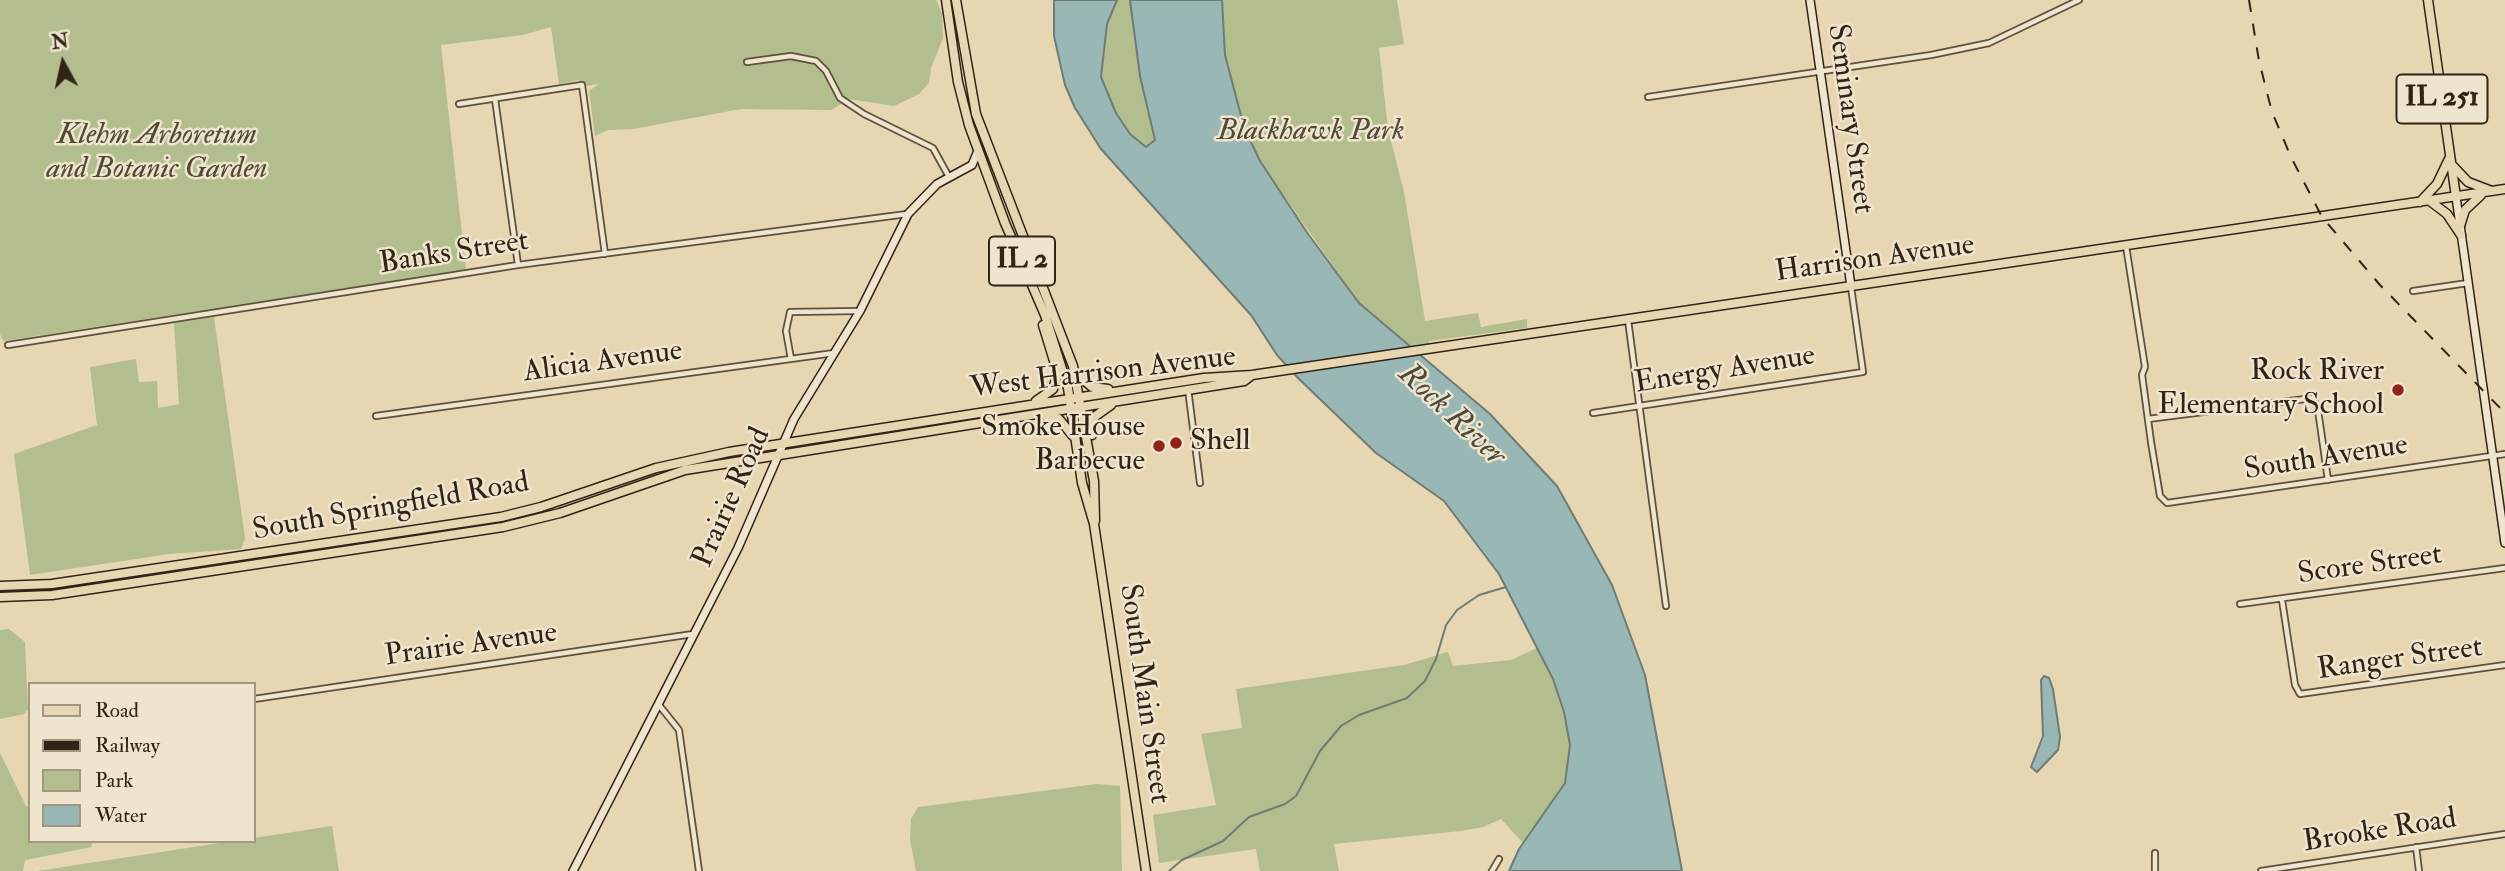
<!DOCTYPE html>
<style>
body{margin:0}
#map{position:relative;width:2505px;height:871px;overflow:hidden;background:#e7d6b2;font-family:"IM FELL Double Pica",serif}
canvas{display:block}
.legend{position:absolute;left:28px;top:682px;width:228px;height:161px;box-sizing:border-box;background:#efe4cd;border:2px solid #a39784;margin:0;padding:9px 12px;list-style:none;font-size:21px;color:#312417}
.legend li{display:flex;align-items:center;gap:14px;height:35px}
.legend b{width:35px;border:2px solid #a39784}
.north{position:absolute;left:28px;top:28px;width:70px;height:70px;-webkit-text-stroke:5px #efe4cd;paint-order:stroke;rotate:352deg;font-size:19px;font-weight:700;line-height:28px;text-align:center;color:#312417}
.north::after{content:'';display:block;margin:auto;width:24px;height:32px;background:#312417;clip-path:polygon(50% 0,100% 100%,50% 72%,0 100%)}
</style>
<div id="map">
<canvas width="2505" height="871"></canvas>
<ul class="legend">
<li><b style="height:9px;background:#e7d6b2"></b>Road</li>
<li><b style="height:9px;background:#312417"></b>Railway</li>
<li><b style="height:19px;background:#b3be8e"></b>Park</li>
<li><b style="height:19px;background:#99b7b5"></b>Water</li>
</ul>
<div class="north">N</div>
</div>
<script>
const ctx = document.querySelector('canvas').getContext('2d');
ctx.lineJoin = 'round';
function fillPath(path, color) {
  ctx.fillStyle = color;
  ctx.fill(path, 'evenodd');
}
function shape(rows) {
  const path = new Path2D();
  for (const r of rows) {
    path.moveTo(r[0], r[1]);
    for (let i = 2; i < r.length; i += 2) path.lineTo(r[i], r[i + 1]);
  }
  return path;
}
function strokePath(path, color, width, dash) {
  ctx.strokeStyle = color;
  ctx.lineWidth = width;
  ctx.lineCap = dash ? 'butt' : 'round';
  ctx.setLineDash(dash || []);
  ctx.stroke(path);
}
function write(font, color, halo, rows, align = 'center') {
  ctx.font = font + ' "IM FELL Double Pica",serif';
  ctx.lineWidth = 5;
  ctx.setLineDash([]);
  ctx.textBaseline = 'middle';
  ctx.strokeStyle = halo;
  ctx.fillStyle = color;
  for (const [text, x, y, turn = 0] of rows) {
    ctx.save();
    ctx.translate(x, y);
    ctx.rotate((+turn || 0) * Math.PI / 180);
    ctx.textAlign = isNaN(turn) ? turn : align;
    if (halo) ctx.strokeText(text, 0, 0);
    ctx.fillText(text, 0, 0);
    ctx.restore();
  }
}
fillPath(shape([
 [0,0,936,0,942,13,943,38,931,68,929,83,919,94,894,106,849,99,831,110,741,109,633,129,608,130,595,136,589,91,599,84,586,86,578,80,559,84,551,27,523,35,441,45,466,270,3,341,0,334],
 [1117,0,1130,0,1140,76,1155,141,1146,147,1130,134,1116,113,1101,77,1107,24],
 [1222,0,1397,0,1404,44,1379,48,1388,129,1404,192,1425,321,1478,313,1481,327,1527,319,1527,328,1429,341,1429,345,1410,348,1359,303,1264,167,1244,127,1225,55],
 [214,317,245,538,241,549,169,554,30,575,14,454,97,425,90,367,136,359,139,382,157,381,158,408,179,404,174,323],
 [9,629,25,642,28,709,24,714,0,719,0,630],
 [1537,648,1559,694,1570,745,1571,761,1565,783,1523,843,1501,819,1483,827,1461,831,1334,844,1339,871,1260,871,1256,849,1159,863,1153,815,1216,805,1201,734,1242,728,1236,689,1404,665,1448,652,1453,666,1511,660],
 [0,753,26,806,30,806,30,841,91,841,92,847,25,860,23,871,0,871],
 [1097,784,1120,786,1122,871,916,871,910,840,911,819,918,807],
 [332,826,339,871,37,871,233,841,254,841,254,838]
]), '#b3be8e');
const water = shape([
 [1054,0,1117,0,1107,24,1101,77,1116,113,1130,134,1146,147,1155,140,1140,76,1130,0,1222,0,1225,55,1244,127,1260,161,1308,234,1359,303,1490,414,1557,486,1612,585,1645,675,1682,871,1509,871,1519,849,1565,783,1570,745,1564,712,1553,679,1499,574,1444,501,1376,453,1298,378,1277,355,1251,315,1101,149,1075,108,1065,85,1054,36,1054,0],
 [2044,676,2049,678,2053,689,2060,737,2058,750,2037,772,2031,767,2043,736,2041,680,2044,676]
]);
fillPath(water, '#99b7b5');
strokePath(water, '#6f7c76', 2);
strokePath(shape([
 [1169,871,1182,860,1223,841,1249,817,1285,804,1296,796,1320,751,1341,726,1359,715,1407,698,1425,681,1436,659,1446,625,1457,610,1479,595,1506,587]
]), '#6f7c76', 2);
const street = shape([
 [747,62,791,56,816,61,826,71,840,98,864,114,933,148,949,177],
 [1648,97,1931,55,1989,43,2079,0],
 [495,99,518,265],
 [459,104,582,85,605,254],
 [2126,246,2145,367,2142,375,2151,442,2160,496,2167,503,2505,454],
 [2413,291,2468,283],
 [1628,320,1666,606],
 [8,345,518,265,907,214],
 [791,359,786,331,790,312,859,311],
 [1188,389,1200,483],
 [1593,413,1863,372,1851,287],
 [376,416,834,353],
 [2148,419,2313,398,2318,410,2328,480],
 [2282,600,2295,685,2300,694,2505,665],
 [2240,604,2505,568],
 [254,699,693,634],
 [659,705,679,730,699,871],
 [2416,847,2419,871],
 [2155,853,2155,871],
 [1492,871,1499,859],
 [2261,871,2505,834]
]);
const secondary = shape([
 [1810,0,1851,286],
 [2456,197,2505,543],
 [573,871,738,548,794,419,860,311,908,214,937,184,972,165,978,151]
]);
const primary = shape([
 [946,0,958,82,969,125,1005,223,1045,315,1068,388,1082,483,1094,524,1146,871],
 [956,0,976,114,1073,366,1094,481,1095,521],
 [2428,0,2456,197],
 [2452,165,2468,182,2489,190],
 [2430,201,2447,214,2461,235],
 [2420,202,2437,184,2449,159],
 [2460,226,2465,210,2481,195],
 [1078,375,1092,387,1108,389],
 [1036,401,1053,389,1058,374,1043,325],
 [1046,416,1059,419,1073,436],
 [1092,435,1094,417,1111,405],
 [0,586,52,584,501,517,541,507,656,468,729,452,1204,378,1252,375,2505,189],
 [0,597,52,595,503,527,560,513,685,470,1244,381,1252,375]
]);
strokePath(street, '#5e503e', 8);
strokePath(secondary, '#312417', 10);
strokePath(primary, '#312417', 11);
strokePath(street, '#efe4cd', 4.5);
strokePath(secondary, '#efe4cd', 7);
strokePath(primary, '#e7d6b2', 8);
strokePath(shape([
 [2249,0,2259,61,2272,112,2291,157,2322,217,2380,285,2505,413]
]), '#312417', 2, [12, 12]);
for (const [x, y, r, color] of [
 [2398,390,7,"#8f2418"],
 [1176,443,7,"#8f2418"],
 [1159,446,7,"#8f2418"]
]) {
  const dot = new Path2D();
  dot.arc(x, y, r, 0, 2 * Math.PI);
  ctx.fillStyle = color;
  ctx.fill(dot);
  strokePath(dot, '#efe4cd', 2.5);
}
for (const [x, y, w] of [
 [2442,99,91],
 [1022,261,66]
]) {
  const box = new Path2D();
  box.roundRect(x - w / 2, y - 24.5, w, 49, 5);
  ctx.fillStyle = '#efe4cd';
  ctx.fill(box);
  strokePath(box, '#312417', 2);
}
write('bold 28px', '#312417', null, [
 ["IL 251",2442,99],
 ["IL 2",1022,261]
]);
write('30px', '#312417', '#efe4cd', [
 ["Seminary Street",1849,119,82],
 ["Banks Street",454,254,-9],
 ["Harrison Avenue",1875,260,-8],
 ["Alicia Avenue",603,363,-8],
 ["Energy Avenue",1725,371,-9],
 ["West Harrison Avenue",1103,374,-7],
 ["South Avenue",2326,459,-9],
 ["Prairie Road",733,498,-66],
 ["South Springfield Road",391,508,-10],
 ["Score Street",2370,566,-8],
 ["Prairie Avenue",471,646,-8],
 ["Ranger Street",2400,660,-8],
 ["South Main Street",1143,694,82],
 ["Brooke Road",2380,832,-9]
]);
write('italic 30px', '#524a35', '#efe4cd', [
 ["Blackhawk Park",1311,133],
 ["Klehm Arboretum",157,137],
 ["and Botanic Garden",157,171]
]);
write('30px', '#312417', '#efe4cd', [
 ["Rock River",2384,373],
 ["Elementary School",2384,407],
 ["Smoke House",1145,429],
 ["Barbecue",1145,463],
 ["Shell",1190,443,"left"]
], 'right');
write('italic 32px', '#4b493e', '#efe4cd', [
 ["Rock River",1451,416,43]
]);
</script>
